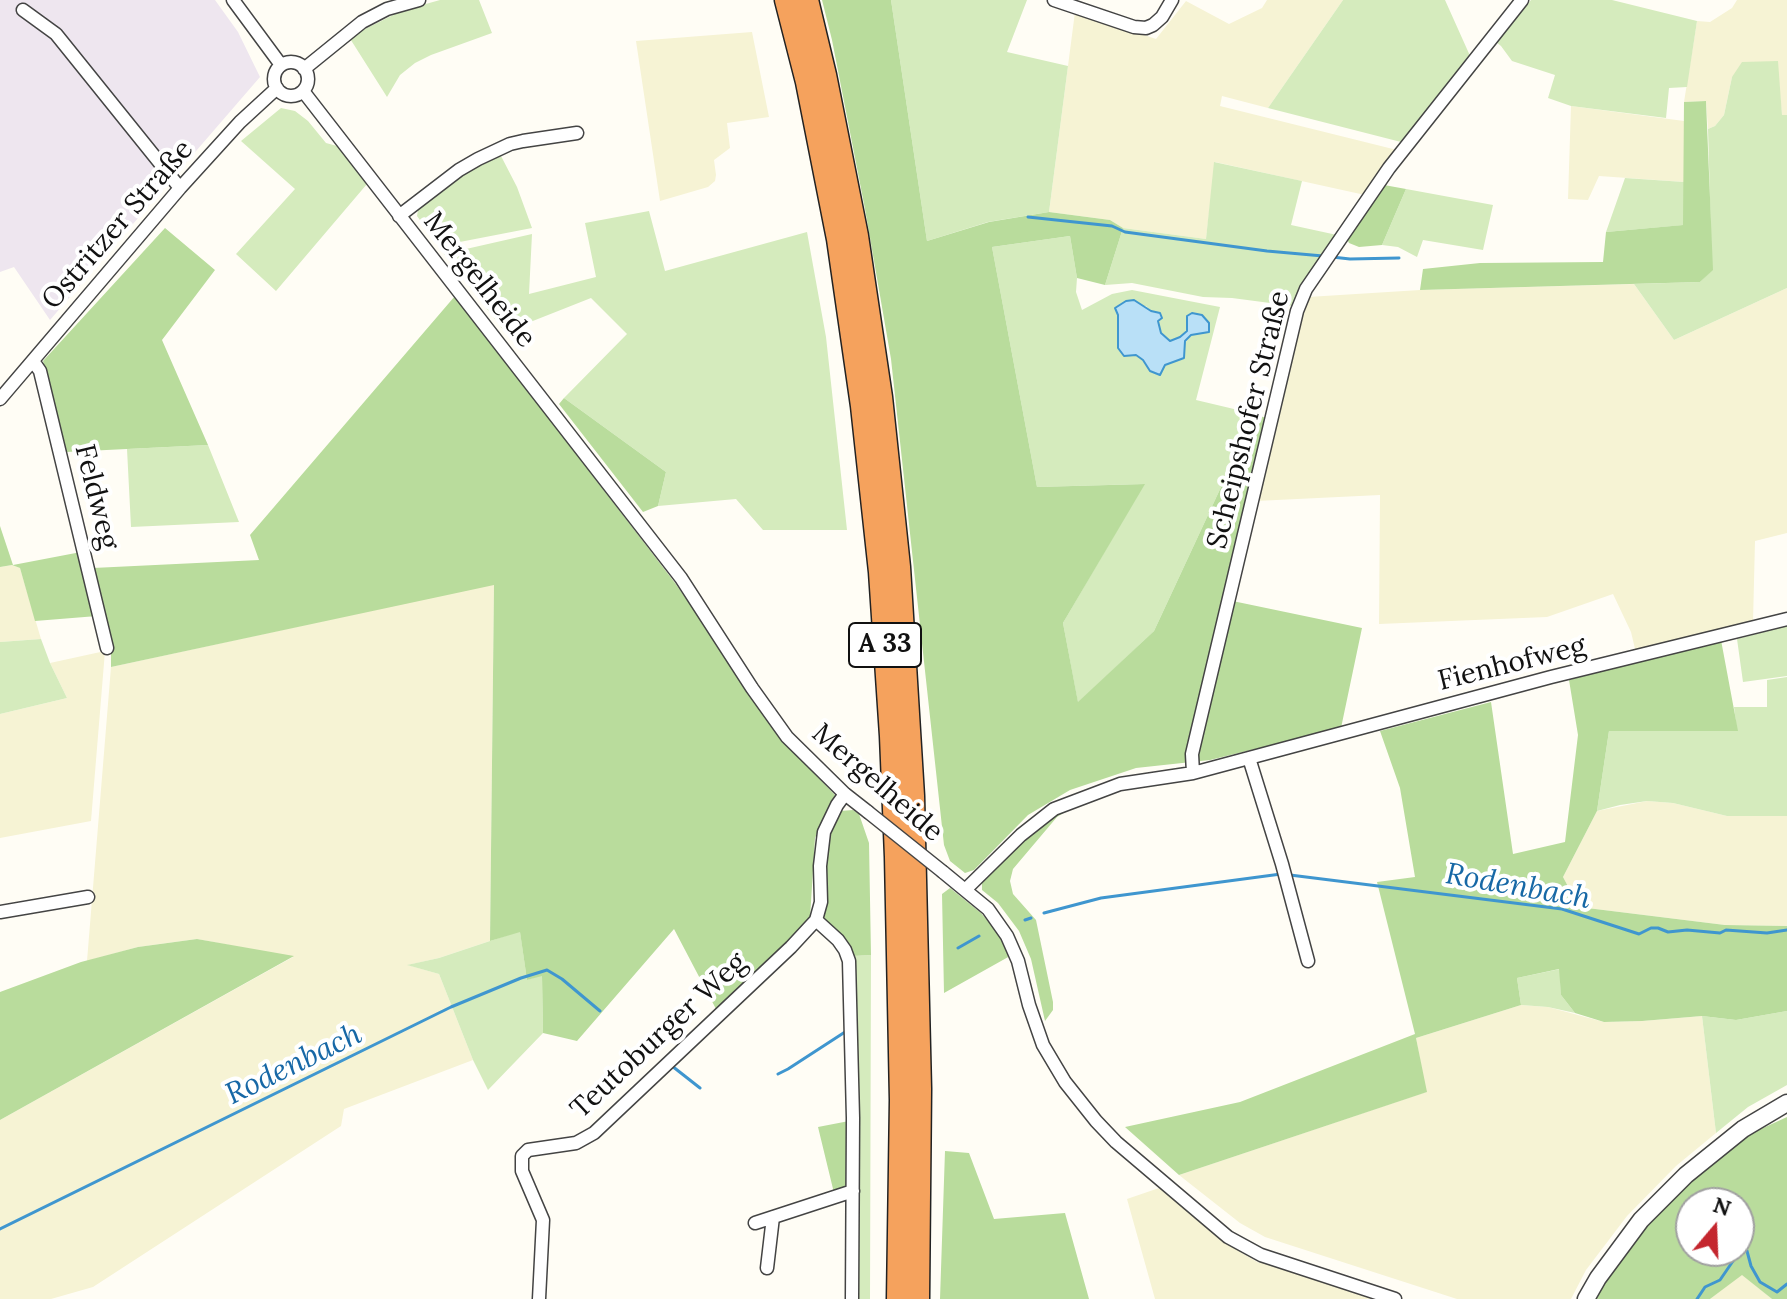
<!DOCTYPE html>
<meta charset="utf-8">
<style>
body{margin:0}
#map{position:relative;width:1787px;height:1299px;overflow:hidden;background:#fffdf5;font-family:Lora,serif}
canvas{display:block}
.north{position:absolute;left:1675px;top:1187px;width:80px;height:80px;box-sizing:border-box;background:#fff;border:2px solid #a0a0a0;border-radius:50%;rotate:19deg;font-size:22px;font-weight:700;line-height:32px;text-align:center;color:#111}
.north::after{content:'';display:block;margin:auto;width:28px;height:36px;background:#c4262e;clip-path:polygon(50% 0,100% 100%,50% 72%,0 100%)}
</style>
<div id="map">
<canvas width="1787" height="1299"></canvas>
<div class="north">N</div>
</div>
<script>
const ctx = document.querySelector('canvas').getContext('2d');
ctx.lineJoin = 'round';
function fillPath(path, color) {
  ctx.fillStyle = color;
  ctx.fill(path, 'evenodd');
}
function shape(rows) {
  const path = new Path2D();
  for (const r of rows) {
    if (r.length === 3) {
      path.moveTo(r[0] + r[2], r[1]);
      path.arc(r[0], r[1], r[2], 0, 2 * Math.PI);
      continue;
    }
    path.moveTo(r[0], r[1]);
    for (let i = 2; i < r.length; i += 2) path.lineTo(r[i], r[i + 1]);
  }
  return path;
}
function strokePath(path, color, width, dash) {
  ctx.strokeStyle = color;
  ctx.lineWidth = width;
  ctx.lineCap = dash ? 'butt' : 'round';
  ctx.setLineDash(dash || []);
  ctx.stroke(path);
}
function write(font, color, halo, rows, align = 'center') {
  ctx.font = font + ' Lora,serif';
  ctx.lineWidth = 8;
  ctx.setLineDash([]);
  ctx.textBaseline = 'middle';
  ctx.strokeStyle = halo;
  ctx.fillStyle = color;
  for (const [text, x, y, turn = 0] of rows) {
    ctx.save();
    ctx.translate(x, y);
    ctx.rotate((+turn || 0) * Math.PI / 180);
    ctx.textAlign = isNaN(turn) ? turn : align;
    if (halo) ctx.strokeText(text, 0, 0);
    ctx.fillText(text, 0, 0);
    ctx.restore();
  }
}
fillPath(shape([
 [0,0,215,0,238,32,260,77,50,320,14,267,0,272]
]), '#eee6ef');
fillPath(shape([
 [1267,0,1343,0,1268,108,1222,96,1220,106,1397,150,1365,195,1215,162,1206,239,1123,228,1110,220,1049,212,1075,12,1156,39,1186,1,1229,24,1262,8],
 [1737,0,1787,0,1787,115,1782,116,1777,61,1732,77,1724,115,1715,126,1708,129,1706,101,1684,102,1697,21,1710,22,1732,8],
 [752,32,769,117,727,123,730,148,714,160,716,175,715,181,708,187,660,201,636,41],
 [1571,106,1684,121,1684,182,1599,176,1588,200,1568,199],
 [1634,284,1674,340,1787,288,1787,533,1755,541,1753,622,1636,653,1631,632,1613,594,1547,617,1379,624,1380,495,1256,501,1304,305,1308,297,1420,290],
 [12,565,20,568,41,639,0,642,0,567],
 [494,584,490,941,439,958,408,965,439,974,473,1060,344,1109,341,1126,93,1287,51,1299,0,1299,0,1120,293,957,197,939,138,947,87,961,111,667],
 [105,651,91,821,0,838,0,714,67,698,50,663],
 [1647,801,1673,803,1727,816,1787,816,1787,926,1725,925,1579,907,1563,877,1597,811],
 [1521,1005,1548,1007,1604,1022,1642,1021,1702,1016,1716,1133,1676,1166,1627,1216,1586,1270,1571,1299,1457,1299,1265,1237,1240,1223,1179,1175,1426,1092,1416,1038],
 [1159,1188,1209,1229,1240,1252,1259,1263,1272,1262,1380,1299,1155,1299,1127,1199],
 [1742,1274,1772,1299,1710,1299]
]), '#f6f3d4');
fillPath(shape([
 [440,0,479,0,492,33,431,55,415,63,400,75,387,97,349,37,401,11],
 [891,0,1027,0,1007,52,1068,66,1049,212,988,222,927,241],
 [1343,0,1445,0,1471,58,1401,142,1268,108],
 [1531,0,1612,0,1697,21,1687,87,1669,88,1666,118,1571,106,1548,98,1555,75,1512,61,1501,46,1496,42],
 [1778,61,1782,115,1787,115,1787,288,1674,340,1634,284,1700,282,1712,270,1708,129,1715,126,1724,115,1732,77,1742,62],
 [281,108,295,111,308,121,326,143,337,146,367,184,276,291,236,254,295,189,241,141],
 [501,156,517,187,532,228,439,246,417,216,418,210,461,174],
 [1214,162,1302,181,1291,225,1337,235,1293,306,1232,298,1203,297,1132,283,1105,285,1123,228,1206,239],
 [1625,178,1684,182,1684,225,1606,232],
 [1406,189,1493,205,1483,250,1423,240,1417,257,1398,247,1382,245],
 [649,211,665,271,807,232,826,337,847,530,763,530,736,499,658,506,666,472,564,398,627,334,591,298,505,332,444,254,532,234,529,294,596,277,585,223],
 [1070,236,1077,278,1076,292,1082,310,1112,294,1132,290,1220,307,1196,400,1255,414,1154,631,1078,703,1063,623,1144,484,1037,487,992,247],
 [1146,306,1151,311,1158,321,1161,333,1170,341,1180,337,1187,331,1187,316,1202,315,1208,323,1209,331,1192,335,1165,365,1150,371,1143,360,1136,354,1124,356,1118,348,1118,315],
 [208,445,239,522,131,527,127,449],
 [1787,626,1787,676,1743,682,1737,639],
 [41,639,50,663,67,698,0,714,0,642],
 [1787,677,1787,816,1727,816,1673,803,1647,801,1620,805,1597,811,1609,731,1737,731,1734,707,1767,707,1767,680],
 [520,931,527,980,542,975,543,1033,488,1090,473,1060,439,974,407,965,439,958],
 [871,955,870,1299,856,1299,853,956],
 [1560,969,1561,995,1575,1013,1548,1007,1521,1005,1517,978],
 [1787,1011,1787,1085,1748,1107,1716,1133,1702,1016,1736,1020]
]), '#d5ebbd');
fillPath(shape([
 [822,0,891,0,927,241,989,222,1049,212,1110,220,1123,228,1105,285,1077,278,1070,236,992,247,1037,487,1145,484,1063,623,1078,702,1154,631,1255,414,1266,418,1223,599,1362,628,1341,728,1210,760,1136,768,1070,790,1028,815,974,870,965,873,950,861,944,845,891,359,865,209,832,40],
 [1706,101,1713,270,1700,282,1420,290,1423,269,1480,263,1603,262,1606,232,1683,225,1684,102],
 [1384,185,1406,189,1382,245,1359,247,1349,243,1347,239],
 [165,228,215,270,162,340,208,445,66,452,43,361],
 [455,296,675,583,719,646,747,692,783,741,835,795,815,838,810,918,764,967,716,1009,674,929,577,1041,543,1033,542,976,527,980,520,932,490,941,494,585,111,667,111,654,105,618,93,568,259,560,250,535],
 [564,398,666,472,658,506,643,512,559,404],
 [0,526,13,565,81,552,97,616,35,621,20,568,12,565,0,567],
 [1721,640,1738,731,1609,731,1597,811,1563,877,1579,907,1725,925,1787,926,1787,1011,1736,1020,1702,1016,1642,1021,1604,1022,1575,1013,1561,995,1559,969,1517,978,1521,1005,1416,1038,1427,1092,1179,1175,1125,1127,1240,1102,1415,1034,1377,882,1415,877,1400,788,1380,731,1491,702,1513,854,1565,842,1578,735,1569,680],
 [1087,799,1057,817,1013,869,1010,881,1013,894,1036,920,1053,1002,1053,1010,1045,1021,1031,959,1019,931,998,903,982,890,982,879,1023,838,1056,812],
 [853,810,859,814,869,843,871,955,853,956,823,916,825,845,831,827,840,811],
 [950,888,981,913,998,933,1010,956,944,993,942,894],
 [197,939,294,956,0,1120,0,992,81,962,138,947],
 [1787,1117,1787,1299,1772,1299,1742,1275,1710,1299,1596,1299,1603,1283,1647,1225,1691,1179,1718,1155,1750,1134],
 [1691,1203,1739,1203,1739,1251,1691,1251],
 [849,1121,847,1189,834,1193,818,1127],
 [945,1151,969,1153,994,1219,1065,1213,1089,1299,940,1299]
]), '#b9dc9c');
const water = shape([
 [1134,300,1151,311,1160,313,1162,318,1158,321,1161,333,1170,341,1180,337,1187,331,1187,316,1192,313,1202,315,1209,323,1209,332,1191,335,1185,341,1184,358,1165,365,1160,375,1150,371,1143,360,1136,355,1124,356,1118,348,1118,315,1115,308,1126,301,1134,300]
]);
fillPath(water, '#b9e0f7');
strokePath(water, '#3f96cf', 2);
strokePath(shape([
 [1028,217,1112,226,1125,232,1267,251,1323,256],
 [1332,257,1350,259,1399,258],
 [1290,875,1562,909,1639,934,1651,928,1658,928,1668,932,1687,930,1720,933,1726,930,1767,933,1787,930],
 [1044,913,1101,898,1281,874],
 [1025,920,1031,918],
 [958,948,979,936],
 [672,1066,700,1088],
 [778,1074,788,1069,845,1032],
 [0,1229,451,1007,521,978,547,970,562,979,600,1011],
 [1697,1299,1705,1287,1720,1280,1733,1261,1735,1253,1741,1250,1747,1251,1751,1266,1760,1282,1777,1292,1787,1284]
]), '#3f96cf', 3);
const minor = shape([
 [233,0,281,65],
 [1054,0,1134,27,1146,28,1153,25,1162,17,1172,0],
 [23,10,56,34,180,188],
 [291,79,17],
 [304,69,362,22,387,9,419,0],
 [303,91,681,578,752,688,787,737,845,794,868,812],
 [399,216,459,170,478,159,510,144,523,141,577,133],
 [33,361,40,371,107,648],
 [0,399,180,188,240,122,277,88],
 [1249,758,1282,864,1308,961],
 [1193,773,1192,754,1297,311,1306,289,1389,168,1522,0],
 [943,872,988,909,1007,936,1018,961,1029,1005,1043,1045,1065,1082,1096,1121,1116,1142,1228,1237,1261,1255,1395,1299],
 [965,890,1021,835,1054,809,1120,784,1193,773,1551,677,1787,619],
 [0,912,88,897],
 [816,920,838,940,845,950,849,961,853,1118,852,1299],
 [755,1223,853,1191],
 [767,1268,773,1217],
 [539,1299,543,1220,522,1171,522,1156,528,1150,576,1143,594,1133,791,947,816,920,821,902,820,866,824,832,837,805,845,794]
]);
const tertiary = shape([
 [1586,1299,1598,1278,1641,1220,1686,1175,1743,1129,1787,1103]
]);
const motorway = shape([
 [786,0,807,82,838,239,862,406,880,572,891,736,896,857,901,1100,898,1299],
 [807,0,825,75,857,236,881,397,899,567,913,796,920,1089,918,1299]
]);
strokePath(minor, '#444', 15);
strokePath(tertiary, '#444', 19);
strokePath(motorway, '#222', 25);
strokePath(minor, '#fff', 12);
strokePath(tertiary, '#fff', 16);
strokePath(motorway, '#f5a25d', 22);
const minorBridge = shape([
 [868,812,943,872]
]);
strokePath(minorBridge, '#444', 15, []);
strokePath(minorBridge, '#fff', 12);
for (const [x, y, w] of [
 [885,645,72]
]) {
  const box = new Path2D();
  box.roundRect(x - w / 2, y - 22, w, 44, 6);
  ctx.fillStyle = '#fff';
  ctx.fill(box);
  strokePath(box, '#111', 2);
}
write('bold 26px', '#111', null, [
 ["A 33",885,645]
]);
write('28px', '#111', '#fff', [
 ["Ostritzer Straße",118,225,-49],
 ["Mergelheide",479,280,52],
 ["Scheipshofer Straße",1249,420,-76],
 ["Feldweg",96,497,76],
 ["Fienhofweg",1512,664,-14],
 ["Mergelheide",877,783,41],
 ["Teutoburger Weg",659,1036,-43]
]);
write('italic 30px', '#1768a6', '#fff', [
 ["Rodenbach",1518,887,10],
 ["Rodenbach",294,1065,-26]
]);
</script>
